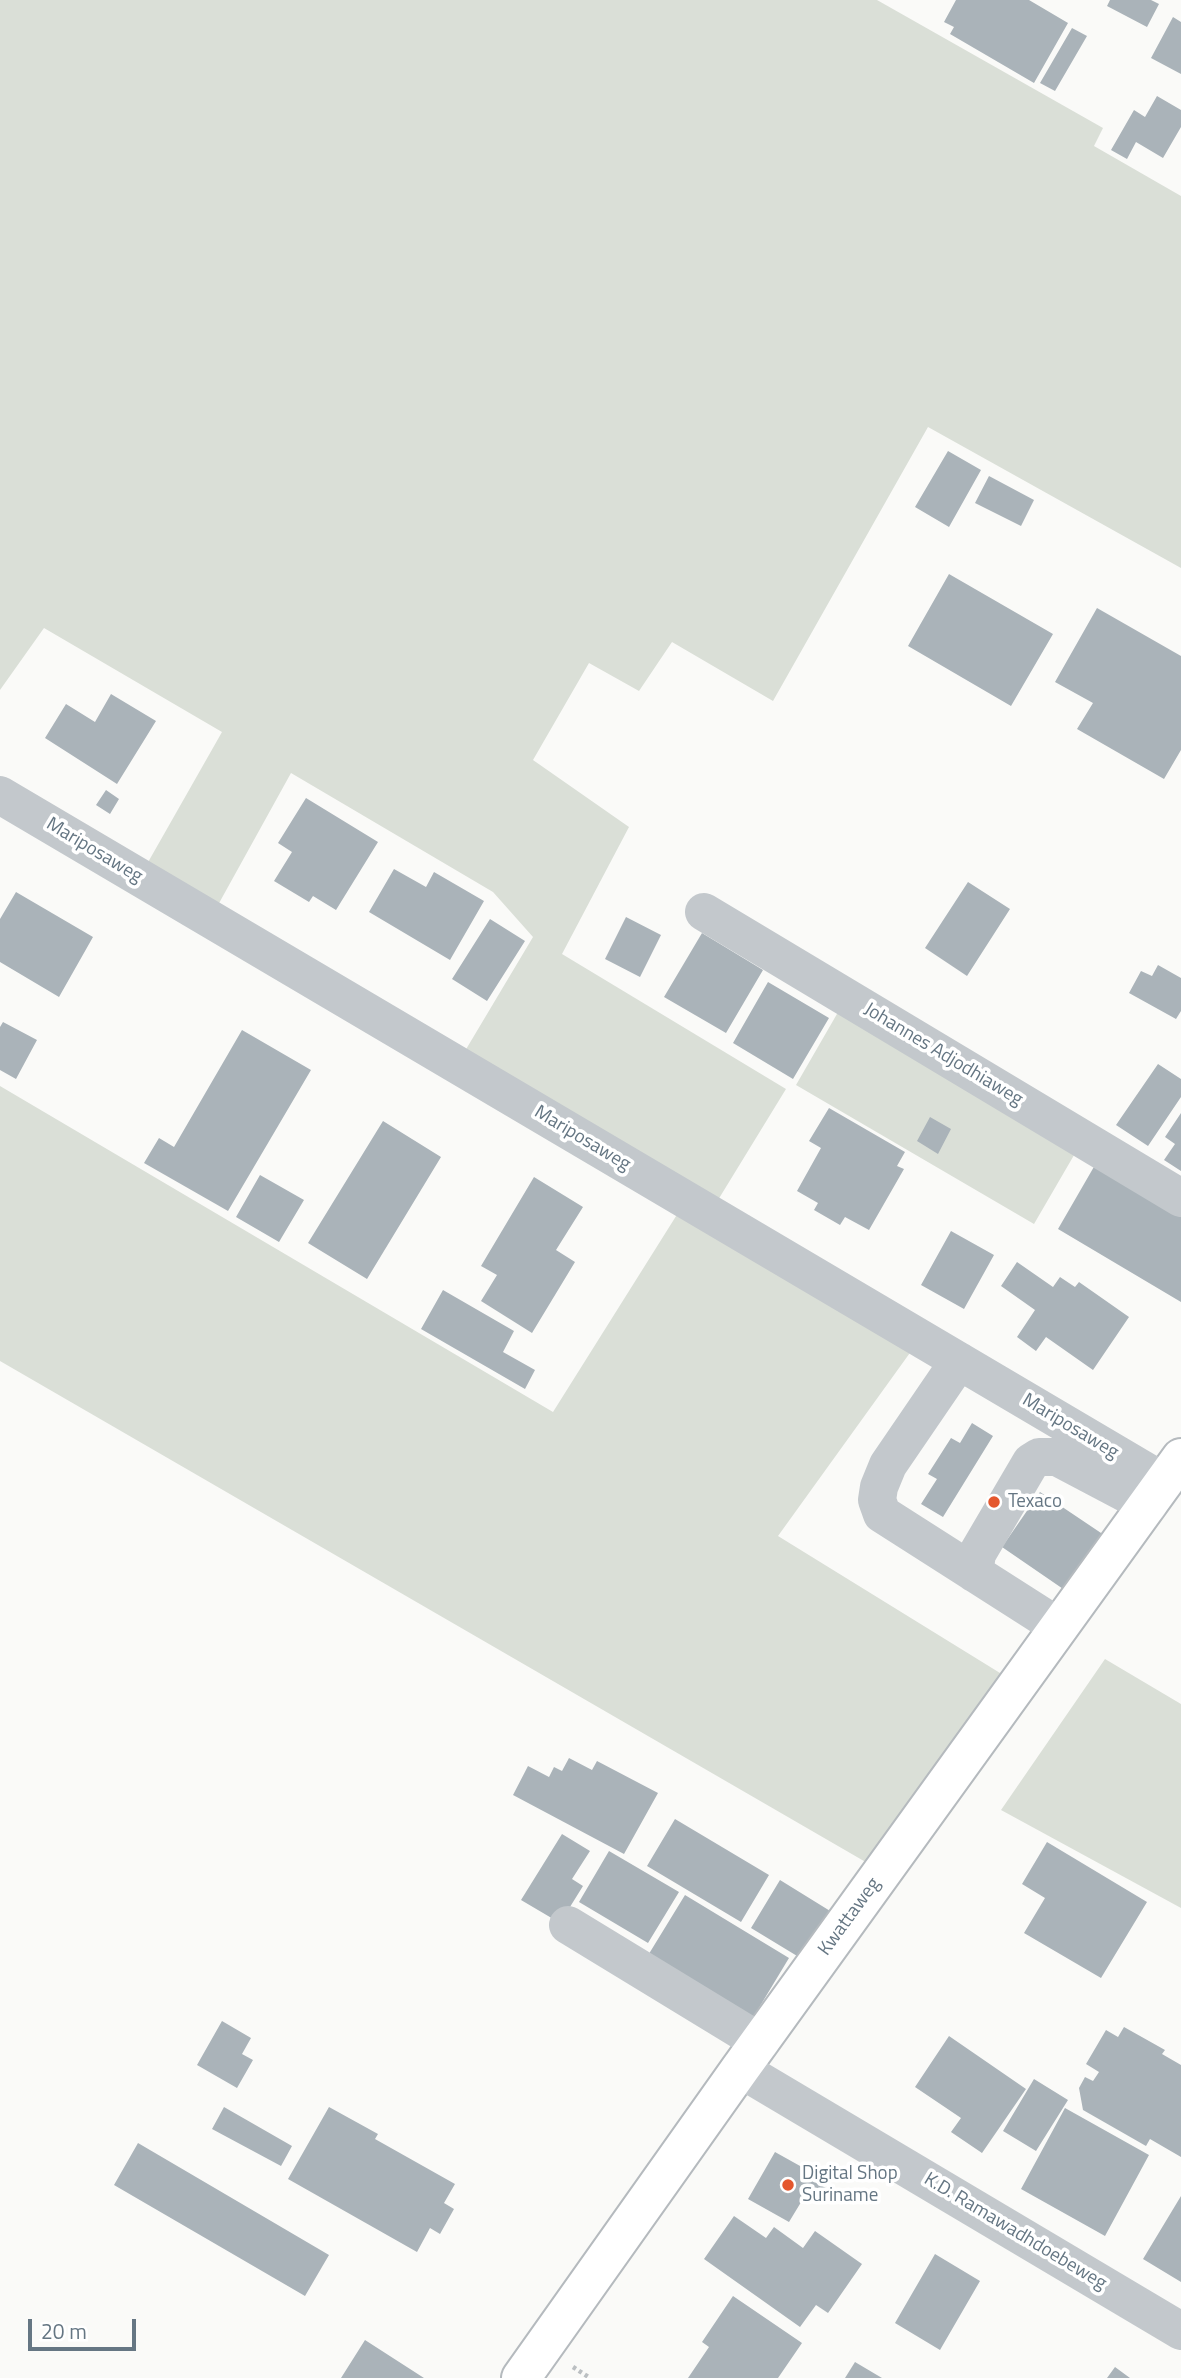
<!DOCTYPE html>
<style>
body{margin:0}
#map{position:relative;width:1181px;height:2378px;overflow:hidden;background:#fafaf8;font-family:"Titillium Web",sans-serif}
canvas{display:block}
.scale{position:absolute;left:28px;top:2319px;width:108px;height:32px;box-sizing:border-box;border:4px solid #657683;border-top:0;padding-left:9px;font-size:21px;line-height:24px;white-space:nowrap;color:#657683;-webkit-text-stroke:5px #fff;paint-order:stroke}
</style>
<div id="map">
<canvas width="1181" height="2378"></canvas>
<div class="scale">20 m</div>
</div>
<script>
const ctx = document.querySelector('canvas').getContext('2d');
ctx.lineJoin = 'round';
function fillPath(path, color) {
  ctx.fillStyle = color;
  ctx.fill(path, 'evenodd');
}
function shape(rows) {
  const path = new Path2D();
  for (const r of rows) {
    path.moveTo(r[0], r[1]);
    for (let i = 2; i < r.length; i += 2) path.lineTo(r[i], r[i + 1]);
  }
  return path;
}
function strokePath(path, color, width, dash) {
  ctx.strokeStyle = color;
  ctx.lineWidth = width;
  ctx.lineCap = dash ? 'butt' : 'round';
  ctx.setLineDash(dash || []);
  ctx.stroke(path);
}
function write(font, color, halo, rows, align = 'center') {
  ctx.font = font + ' "Titillium Web",sans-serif';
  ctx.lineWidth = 7;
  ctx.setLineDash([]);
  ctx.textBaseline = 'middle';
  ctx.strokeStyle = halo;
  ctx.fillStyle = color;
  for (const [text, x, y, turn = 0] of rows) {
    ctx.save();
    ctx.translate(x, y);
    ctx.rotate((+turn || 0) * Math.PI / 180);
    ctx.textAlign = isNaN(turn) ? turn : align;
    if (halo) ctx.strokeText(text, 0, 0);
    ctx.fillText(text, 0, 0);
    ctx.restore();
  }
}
fillPath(shape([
 [0,0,877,0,1103,128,1094,146,1181,196,1181,568,928,427,773,701,672,642,639,691,589,663,533,760,629,827,562,954,786,1089,718,1200,465,1051,533,937,493,892,291,773,218,905,147,864,222,732,44,628,0,690],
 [841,1007,1077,1150,1034,1224,796,1085],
 [0,1086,553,1412,678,1213,912,1350,778,1536,1013,1681,876,1868,0,1361],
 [1105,1659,1181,1704,1181,1908,1001,1810]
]), '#dadfd7');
fillPath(shape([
 [956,0,1029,0,1068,23,1034,83,950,34,954,27,944,22],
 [1110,0,1151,0,1159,4,1147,27,1107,6],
 [1173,17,1181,22,1181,74,1151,58],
 [1072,28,1087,36,1055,91,1040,83],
 [1157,96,1181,110,1181,127,1163,158,1136,142,1127,159,1111,150,1134,110,1145,117],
 [948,451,981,470,949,527,915,507],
 [989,476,1034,500,1021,526,975,503],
 [949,574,1053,634,1011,706,908,646],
 [1097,608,1181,656,1181,750,1164,779,1077,729,1093,703,1055,682],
 [111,694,156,721,117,784,45,738,66,704,95,722],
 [106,790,119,799,110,814,96,805],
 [306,798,378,842,336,910,313,896,309,902,274,881,292,852,278,843],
 [394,869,426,887,434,872,484,901,450,960,369,912],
 [968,882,1010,909,967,976,925,948],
 [16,892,93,937,59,997,0,962,0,919],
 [626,917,661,935,640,977,605,959],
 [490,919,525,941,487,1001,452,979],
 [702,933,763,970,726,1033,664,997],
 [1158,965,1181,978,1181,1011,1176,1019,1129,993,1141,971,1152,976],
 [768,982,829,1018,793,1079,733,1043],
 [3,1022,37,1040,16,1079,0,1070,0,1027],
 [242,1030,311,1070,228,1211,144,1163,159,1138,174,1147],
 [1158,1064,1181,1079,1181,1097,1148,1146,1116,1125],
 [829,1108,905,1152,897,1166,904,1169,869,1230,845,1217,840,1225,814,1210,818,1203,797,1191,821,1148,809,1141],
 [1181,1113,1181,1171,1164,1160,1175,1144,1165,1137],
 [930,1117,951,1129,938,1154,917,1141],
 [383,1121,441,1157,367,1279,308,1243],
 [1095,1165,1181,1215,1181,1302,1058,1229],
 [260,1175,304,1200,279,1242,236,1217],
 [534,1177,583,1207,556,1250,575,1262,532,1333,481,1301,497,1275,481,1266],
 [951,1231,994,1255,964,1309,921,1285],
 [1017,1262,1053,1287,1060,1277,1075,1287,1079,1282,1129,1317,1093,1370,1046,1337,1036,1351,1017,1337,1035,1310,1001,1286],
 [443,1290,514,1331,503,1352,535,1370,525,1389,421,1329],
 [972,1423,993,1436,943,1517,921,1504,937,1479,928,1474,951,1438,960,1443],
 [1040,1492,1107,1537,1069,1593,1002,1547],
 [569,1758,592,1770,597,1761,658,1793,624,1854,513,1795,528,1766,549,1777,554,1767,562,1771],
 [675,1819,769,1875,741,1922,647,1866],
 [562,1834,590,1851,572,1879,583,1886,560,1923,521,1900],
 [1047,1842,1147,1902,1101,1978,1024,1933,1045,1898,1022,1884],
 [609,1851,679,1892,648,1943,579,1902],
 [780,1880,835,1914,807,1962,751,1928],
 [685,1895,789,1958,751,2021,647,1957],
 [222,2021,251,2038,242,2054,253,2060,237,2088,197,2065],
 [1124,2027,1165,2050,1162,2054,1181,2065,1181,2157,1150,2139,1146,2146,1083,2110,1079,2088,1085,2077,1093,2081,1099,2072,1086,2064,1106,2030,1118,2037],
 [949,2036,1026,2089,982,2153,951,2132,961,2118,915,2087],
 [1034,2079,1068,2100,1036,2151,1003,2131],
 [224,2107,292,2146,281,2166,212,2129],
 [329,2107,378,2134,375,2139,455,2184,444,2203,454,2209,440,2234,430,2228,417,2252,288,2179],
 [1065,2108,1149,2155,1105,2236,1021,2189],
 [138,2143,329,2255,305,2296,114,2185],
 [775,2152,818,2176,815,2182,826,2188,819,2201,806,2194,789,2222,748,2199],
 [1181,2196,1181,2282,1143,2259],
 [734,2216,766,2238,774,2227,803,2248,815,2231,862,2264,828,2313,816,2305,800,2327,704,2259],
 [935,2254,980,2281,940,2350,895,2323],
 [733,2296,802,2343,778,2378,688,2378,709,2347,702,2342],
 [365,2340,424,2378,341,2378],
 [855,2362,882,2378,845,2378],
 [1115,2367,1130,2378,1107,2378]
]), '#aab3b9');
const major = shape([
 [521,2378,740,2069,1181,1458]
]);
strokePath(major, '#b5babe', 42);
strokePath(shape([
 [573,2367,590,2378]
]), '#bbbfc2', 4.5, [3.5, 3.5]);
strokePath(shape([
 [0,795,1164,1482],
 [704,912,1181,1198],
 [959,1361,888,1465,879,1487,877,1500,882,1514,1059,1627],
 [974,1573,977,1554,1031,1462,1039,1457,1057,1457,1148,1505],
 [568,1925,760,2042],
 [740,2069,1181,2331]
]), '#c3c8cc', 38);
strokePath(major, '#fff', 38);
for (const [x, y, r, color] of [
 [994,1502,7,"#e4572e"],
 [788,2185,7,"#e4572e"]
]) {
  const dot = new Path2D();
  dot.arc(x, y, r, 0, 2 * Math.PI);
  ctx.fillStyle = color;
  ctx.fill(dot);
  strokePath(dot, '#fff', 2.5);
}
write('19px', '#657683', '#fff', [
 ["Mariposaweg",94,851,31],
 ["Johannes Adjodhiaweg",943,1055,31],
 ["Mariposaweg",582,1139,31],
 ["Mariposaweg",1070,1427,31],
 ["Kwattaweg",850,1917,-54],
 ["K.D. Ramawadhdoebeweg",1015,2232,31]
]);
write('19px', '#657683', '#fff', [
 ["Texaco",1008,1502],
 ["Digital Shop",802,2174],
 ["Suriname",802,2196]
], 'left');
</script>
